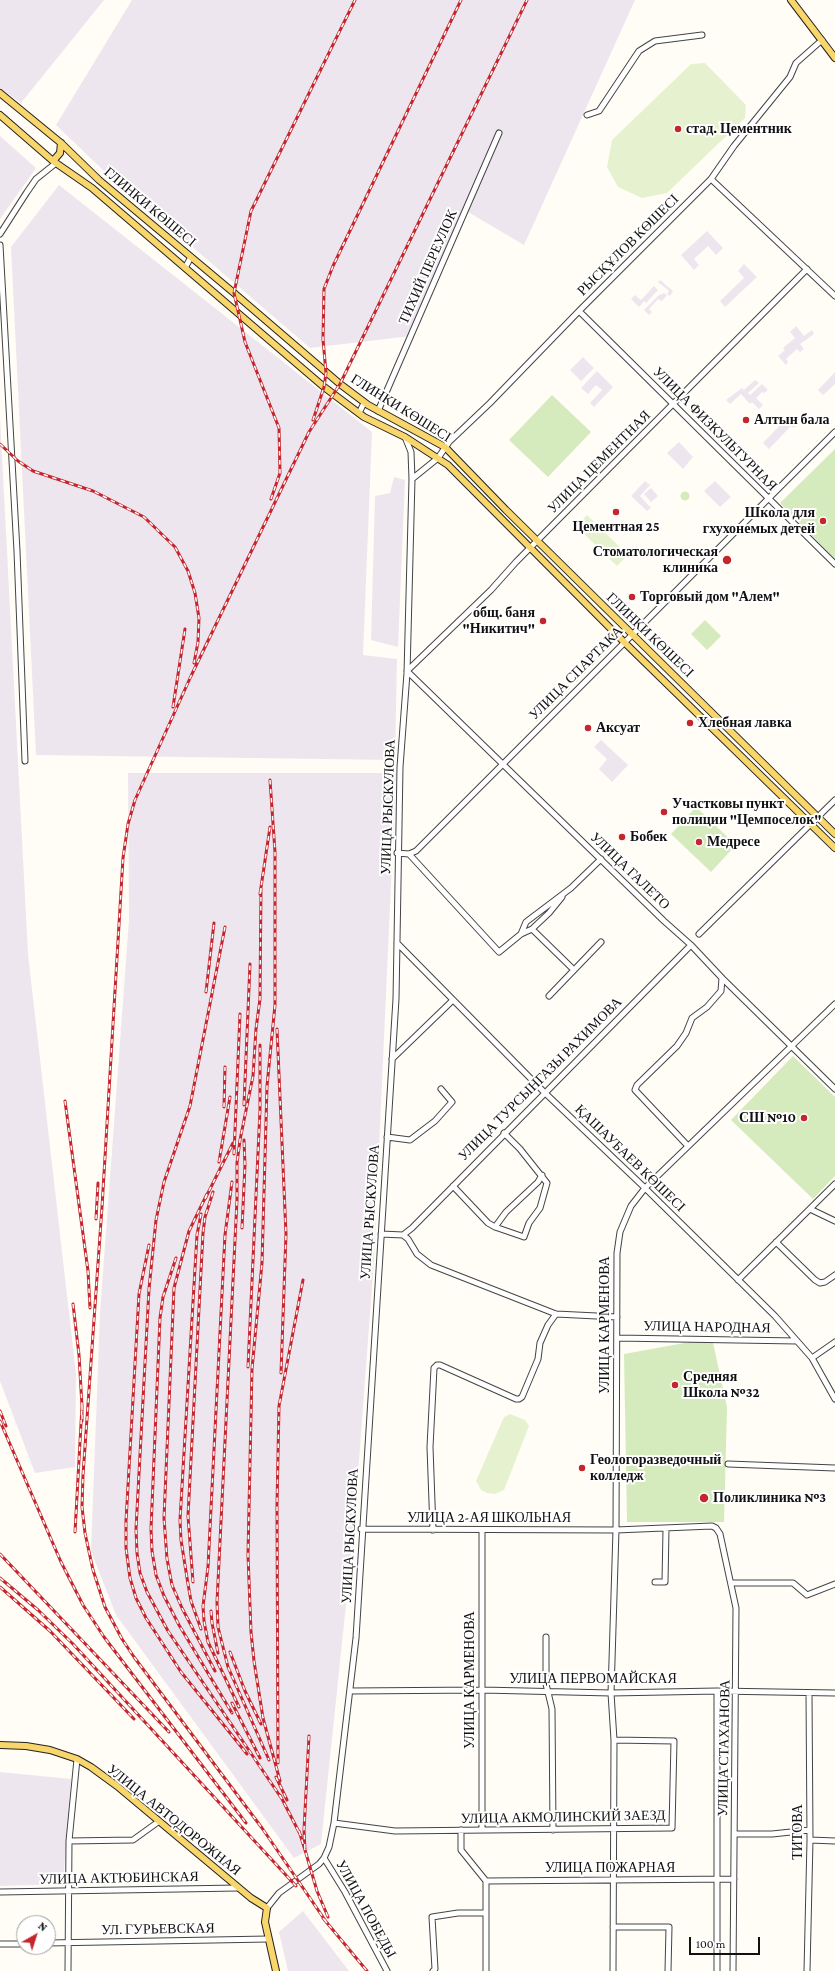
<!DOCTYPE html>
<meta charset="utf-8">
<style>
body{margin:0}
#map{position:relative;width:835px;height:1971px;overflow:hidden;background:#fffdf5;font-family:"Crimson Pro",serif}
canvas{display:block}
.north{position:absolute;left:16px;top:1915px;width:40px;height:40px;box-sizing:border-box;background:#fff;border:1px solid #a0a0a0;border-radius:50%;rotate:39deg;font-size:11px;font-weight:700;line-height:16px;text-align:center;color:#111}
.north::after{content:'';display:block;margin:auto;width:14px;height:18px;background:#c4262e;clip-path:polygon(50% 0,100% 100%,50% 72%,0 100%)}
.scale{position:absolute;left:689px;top:1937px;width:71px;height:18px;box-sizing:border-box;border:2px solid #111;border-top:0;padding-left:5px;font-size:12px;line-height:14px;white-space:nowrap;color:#111;-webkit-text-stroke:3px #fff;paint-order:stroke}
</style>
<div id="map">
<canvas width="835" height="1971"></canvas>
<div class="north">N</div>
<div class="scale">100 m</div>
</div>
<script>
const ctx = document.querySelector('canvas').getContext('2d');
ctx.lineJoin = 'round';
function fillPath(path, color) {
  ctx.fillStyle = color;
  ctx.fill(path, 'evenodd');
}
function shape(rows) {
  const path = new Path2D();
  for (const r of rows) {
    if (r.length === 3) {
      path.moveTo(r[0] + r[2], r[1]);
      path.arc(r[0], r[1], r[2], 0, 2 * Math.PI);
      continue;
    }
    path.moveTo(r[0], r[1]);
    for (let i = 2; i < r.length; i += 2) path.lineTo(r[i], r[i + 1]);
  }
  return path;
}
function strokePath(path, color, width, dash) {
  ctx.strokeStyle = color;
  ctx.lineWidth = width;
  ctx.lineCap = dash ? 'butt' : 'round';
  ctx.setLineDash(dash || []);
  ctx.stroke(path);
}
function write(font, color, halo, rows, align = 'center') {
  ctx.font = font + ' "Crimson Pro",serif';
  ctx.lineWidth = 4;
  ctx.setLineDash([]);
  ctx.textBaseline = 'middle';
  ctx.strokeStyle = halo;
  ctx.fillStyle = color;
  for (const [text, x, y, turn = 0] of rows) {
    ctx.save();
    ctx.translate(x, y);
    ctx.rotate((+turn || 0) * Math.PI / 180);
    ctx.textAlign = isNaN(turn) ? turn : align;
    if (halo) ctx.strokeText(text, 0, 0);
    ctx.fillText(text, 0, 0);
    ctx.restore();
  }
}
fillPath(shape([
 [0,0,104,0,21,103,0,88],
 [132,0,635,0,524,245,468,212,411,336,310,348,104,171,56,125],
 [0,136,36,168,0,219],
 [59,185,372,432,363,655,397,659,395,760,36,755,11,247],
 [707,231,723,248,716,255,708,246,694,259,699,265,694,270,681,255],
 [744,264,757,277,725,307,720,301,744,278,738,271],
 [660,280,673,291,670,296,667,294,669,291,658,282],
 [654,286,658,290,646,303,644,301,639,307,631,299,635,295,641,300],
 [664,293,667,295,662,301,658,299,649,309,652,312,649,315,644,310,660,294,661,295],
 [796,326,804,336,812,330,814,334,800,344,804,349,800,352,797,349,786,359,788,362,786,365,778,356,785,350,783,348,795,338,790,332],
 [583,357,594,368,581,381,570,370],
 [597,371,613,387,594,407,590,403,602,390,596,385,588,394,581,388],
 [835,372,835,384,823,395,818,390],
 [755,380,759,383,748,393,750,395,762,384,768,390,764,393,762,392,756,398,763,405,759,409,752,402,750,404,741,394,730,404,726,400,742,388,744,390],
 [790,415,799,423,794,428,791,426,769,449,763,443],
 [0,417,28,954,76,1374,75,1467,35,1473,0,1381],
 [679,442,693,457,683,469,667,453],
 [394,477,405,480,398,647,371,640,375,496,390,493],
 [645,481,650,485,640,496,651,508,647,511,631,496],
 [715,481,731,497,720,507,704,491],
 [651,488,658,496,651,502,644,494],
 [601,740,628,765,612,782,599,769,607,759,594,747],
 [128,773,396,773,374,1259,354,1528,321,1844,294,1858,116,1615,91,1551,100,1313,129,920],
 [0,1772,71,1779,63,1884,0,1886],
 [303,1911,349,1971,288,1971,279,1932]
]), '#eee6ef');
fillPath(shape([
 [552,395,591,432,548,477,509,440],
 [835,449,835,559,780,503],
 [685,496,4.5],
 [705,620,721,636,707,650,691,634],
 [696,807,736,845,711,872,671,834],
 [793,1056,835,1097,835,1176,813,1199,731,1120],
 [712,1338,727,1407,724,1522,627,1522,624,1354]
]), '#d5ebbd');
fillPath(shape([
 [705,63,746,105,745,118,667,193,642,198,618,187,607,167,612,140,691,64],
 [587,515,628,555,617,566,576,526],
 [510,1414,525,1420,529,1426,504,1490,495,1494,487,1493,481,1490,476,1481,504,1417]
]), '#e6f2cf');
const minor = shape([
 [587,115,599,111,639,51,655,41,702,35],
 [711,179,835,296],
 [0,234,27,192,36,179,56,163],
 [0,245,17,551,25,761],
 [185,268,191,257],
 [807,269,516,562,491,590,407,671,664,921,691,945,722,978,835,1089],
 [579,311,835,564],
 [378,411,499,133],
 [359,413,364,403],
 [412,479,438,458,449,442,490,403,579,311,711,179,734,146,790,77,796,63,822,40],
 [397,853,409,854,416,851,835,432],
 [409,854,499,952,521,934,526,922,571,888,601,859],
 [532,929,574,970],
 [521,934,532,929,549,913,562,897],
 [699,934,835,800],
 [397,943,544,1092,645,1188,775,1316,812,1358,835,1399],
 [549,996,601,942],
 [392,1059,453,1000],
 [387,1137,410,1140,435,1121,452,1102,441,1089],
 [688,1146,635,1090,637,1085,677,1046,686,1033,692,1018,707,1007,721,991,722,978],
 [453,1186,488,1223,495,1227,524,1237,529,1223,540,1208,547,1183,520,1149,504,1133],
 [810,1209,835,1221],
 [495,1227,506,1212,538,1182,542,1175],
 [381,1234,403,1235,412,1228,691,945],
 [403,1235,408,1239,417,1254,431,1265,556,1314,617,1317],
 [776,1242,815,1280,820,1283,825,1282,835,1275],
 [738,1280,835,1184],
 [617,1338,797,1341],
 [812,1358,835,1342],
 [728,1464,835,1468],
 [361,1529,616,1530,712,1526,716,1528,720,1534,736,1608,733,1971],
 [433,1530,430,1447,434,1368,437,1365,440,1365,516,1399,519,1399,522,1397,538,1359,540,1343,548,1325,556,1314],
 [655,1582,665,1582,666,1529],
 [732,1583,793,1583,807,1595,835,1584],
 [546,1637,546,1684,552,1709,553,1830],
 [350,1691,482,1690,611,1693,717,1691,835,1693],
 [717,1691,717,1971],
 [334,1823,395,1831,672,1828,674,1741,614,1740],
 [461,1830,461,1850,486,1881,486,1971],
 [482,1830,482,1531],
 [735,1834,772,1834,810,1830],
 [810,1840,835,1841],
 [69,1841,133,1840,158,1822],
 [324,1858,345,1892,387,1971],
 [486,1881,734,1879],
 [0,1892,238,1888],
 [267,1908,279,1893,319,1864,324,1858,329,1847,334,1823,356,1638,396,999,400,767,407,673,412,479,411,452,405,437],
 [613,1927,669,1927,668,1971],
 [48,1943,268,1939],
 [0,1944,24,1944],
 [68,1971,69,1841,77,1759],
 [433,1971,435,1969,432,1917,458,1913,486,1913],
 [613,1971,614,1740,611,1693,616,1530,617,1253,620,1232,631,1206,645,1188,835,1004],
 [807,1971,810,1840,809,1693]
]);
const major = shape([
 [791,0,835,58],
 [0,93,61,143,99,180,234,293,340,384,368,405,445,447,506,510,835,834],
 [0,115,53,161,92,188,324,387,364,417,405,437,448,465,624,642,835,848],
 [53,161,60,153,61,143],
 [0,1745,26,1746,50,1750,77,1759,91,1767,117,1786,251,1898,267,1908,265,1922,276,1971]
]);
strokePath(minor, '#444', 7);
strokePath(major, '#222', 8);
strokePath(minor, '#fff', 5);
strokePath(major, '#f9d66b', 6);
const rail = shape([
 [313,420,324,387,326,373,323,339,324,289,333,266,461,0],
 [0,444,18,461,33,471,93,491,144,517,175,547,188,571,195,593,199,618,198,642,194,663],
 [271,499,280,473,279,428,245,342,234,293,251,211,355,0],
 [173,707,185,629],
 [270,780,275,852,275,1005,267,1086,262,1263,252,1369,248,1555,251,1632,254,1661,263,1718,280,1781],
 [261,888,260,999,256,1029,253,1076,240,1140,237,1163,237,1200,217,1602,218,1627,228,1667,269,1760],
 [260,894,270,827],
 [225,927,190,1106,164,1182,156,1220,149,1289,136,1529,137,1553,140,1573,147,1592,168,1631,282,1799],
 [206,992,214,923],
 [277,1029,286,1234,281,1373],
 [65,1101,88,1271,90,1308],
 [244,1105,250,964],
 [224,1107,225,1067],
 [234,1154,240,1014],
 [219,1162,230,1097],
 [232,1182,225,1235,208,1567,203,1606,204,1621,208,1642,239,1707],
 [207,1194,189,1231,174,1288,164,1518,167,1559,172,1585,182,1608,215,1671],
 [205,1199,233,1143],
 [201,1214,197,1235,180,1520,181,1540,188,1584,191,1601,201,1629],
 [96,1219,98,1183],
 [242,1228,245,1165,244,1140],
 [149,1245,139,1294,126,1521,126,1548,130,1578,136,1598,146,1618,181,1672,247,1754],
 [176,1258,163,1297,160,1318,151,1529,152,1551,156,1575,164,1596,179,1625,232,1713],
 [73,1304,79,1355,82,1406],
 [248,1367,260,1110,260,1045],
 [0,1411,6,1426],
 [0,1421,61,1562,83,1605,104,1637,246,1823],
 [75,1532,82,1406,82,1421],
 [0,1554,169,1732],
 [0,1578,38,1610,73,1644,296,1886],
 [193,1582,188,1516,203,1233,205,1217,213,1192],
 [0,1587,50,1631,134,1719],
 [211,1611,212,1623,218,1653],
 [230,1652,245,1691,261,1724],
 [232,1703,260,1758],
 [309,1736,304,1830,305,1850,317,1891,328,1917],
 [278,1763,277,1505,279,1406,303,1280],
 [276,1777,287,1800],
 [280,1795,301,1836],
 [299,1831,305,1850],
 [323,1918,367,1971],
 [327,1923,262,1828,134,1657,122,1639,105,1607,93,1570,85,1533,82,1507,83,1475,102,1207,123,858,128,824,135,800,191,676,309,432,340,384,527,0]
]);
strokePath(rail, '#c4262e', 3);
strokePath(rail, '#fff', 1.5, [4.5]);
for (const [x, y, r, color] of [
 [678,129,4,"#c4262e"],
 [746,420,4,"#c4262e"],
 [616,512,4,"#c4262e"],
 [823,521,4,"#c4262e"],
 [727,560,5,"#c4262e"],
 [632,597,4,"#c4262e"],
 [543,621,4,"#c4262e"],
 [690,723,4,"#c4262e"],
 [588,728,4,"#c4262e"],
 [664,812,4,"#c4262e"],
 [622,837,4,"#c4262e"],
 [699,842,4,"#c4262e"],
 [804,1118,4,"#c4262e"],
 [675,1385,4,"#c4262e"],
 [582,1468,4,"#c4262e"],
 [704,1498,5,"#c4262e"]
]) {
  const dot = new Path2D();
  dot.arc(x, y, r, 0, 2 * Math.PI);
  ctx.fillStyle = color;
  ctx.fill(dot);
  strokePath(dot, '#fff', 1.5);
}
write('bold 14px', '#111', '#fff', [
 ["стад. Цементник",686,129],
 ["Алтын бала",754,420],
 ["Школа для",815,513,"right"],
 ["гхухонемых детей",815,529,"right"],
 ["Цементная 25",616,527,"center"],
 ["Стоматологическая",718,552,"right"],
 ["клиника",718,568,"right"],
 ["Торговый дом \"Алем\"",640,597],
 ["общ. баня",535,613,"right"],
 ["\"Никитич\"",535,629,"right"],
 ["Хлебная лавка",698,723],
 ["Аксуат",596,728],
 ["Участковы пункт",672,804],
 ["полиции \"Цемпоселок\"",672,820],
 ["Бобек",630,837],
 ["Медресе",707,842],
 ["СШ №10",796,1118,"right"],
 ["Средняя",683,1377],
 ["Школа №32",683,1393],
 ["Геологоразведочный",590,1460],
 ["колледж",590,1476],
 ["Поликлиника №3",713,1498]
], 'left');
write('14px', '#111', '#fff', [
 ["ГЛИНКИ КӨШЕСІ",150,207,40],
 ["РЫСҚҰЛОВ КӨШЕСІ",628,245,-45],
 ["ТИХИЙ ПЕРЕУЛОК",428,267,-66],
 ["ГЛИНКИ КӨШЕСІ",401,408,32],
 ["УЛИЦА ФИЗКУЛЬТУРНАЯ",715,429,45],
 ["УЛИЦА ЦЕМЕНТНАЯ",599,462,-45],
 ["ГЛИНКИ КӨШЕСІ",650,635,44],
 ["УЛИЦА СПАРТАКА",576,673,-45],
 ["УЛИЦА РЫСКУЛОВА",388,807,-88],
 ["УЛИЦА ГАЛЕТО",630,871,44],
 ["УЛИЦА ТУРСЫНГАЗЫ РАХИМОВА",540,1079,-45],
 ["ҚАШАУБАЕВ КӨШЕСІ",630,1158,44],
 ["УЛИЦА РЫСКУЛОВА",370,1212,-86],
 ["УЛИЦА КАРМЕНОВА",605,1325,-90],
 ["УЛИЦА НАРОДНАЯ",707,1327,1],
 ["УЛИЦА 2-АЯ ШКОЛЬНАЯ",489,1518],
 ["УЛИЦА РЫСКУЛОВА",350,1536,-87],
 ["УЛИЦА ПЕРВОМАЙСКАЯ",593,1679],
 ["УЛИЦА КАРМЕНОВА",470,1680,-90],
 ["УЛИЦА СТАХАНОВА",724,1748,-89],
 ["УЛИЦА АКМОЛИНСКИЙ ЗАЕЗД",563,1817,-1],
 ["УЛИЦА АВТОДОРОЖНАЯ",174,1820,39],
 ["ТИТОВА",798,1832,-90],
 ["УЛИЦА ПОЖАРНАЯ",610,1868],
 ["УЛИЦА АКТЮБИНСКАЯ",119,1878,-1],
 ["УЛИЦА ПОБЕДЫ",366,1909,61],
 ["УЛ. ГУРЬЕВСКАЯ",158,1929,-1]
]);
</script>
